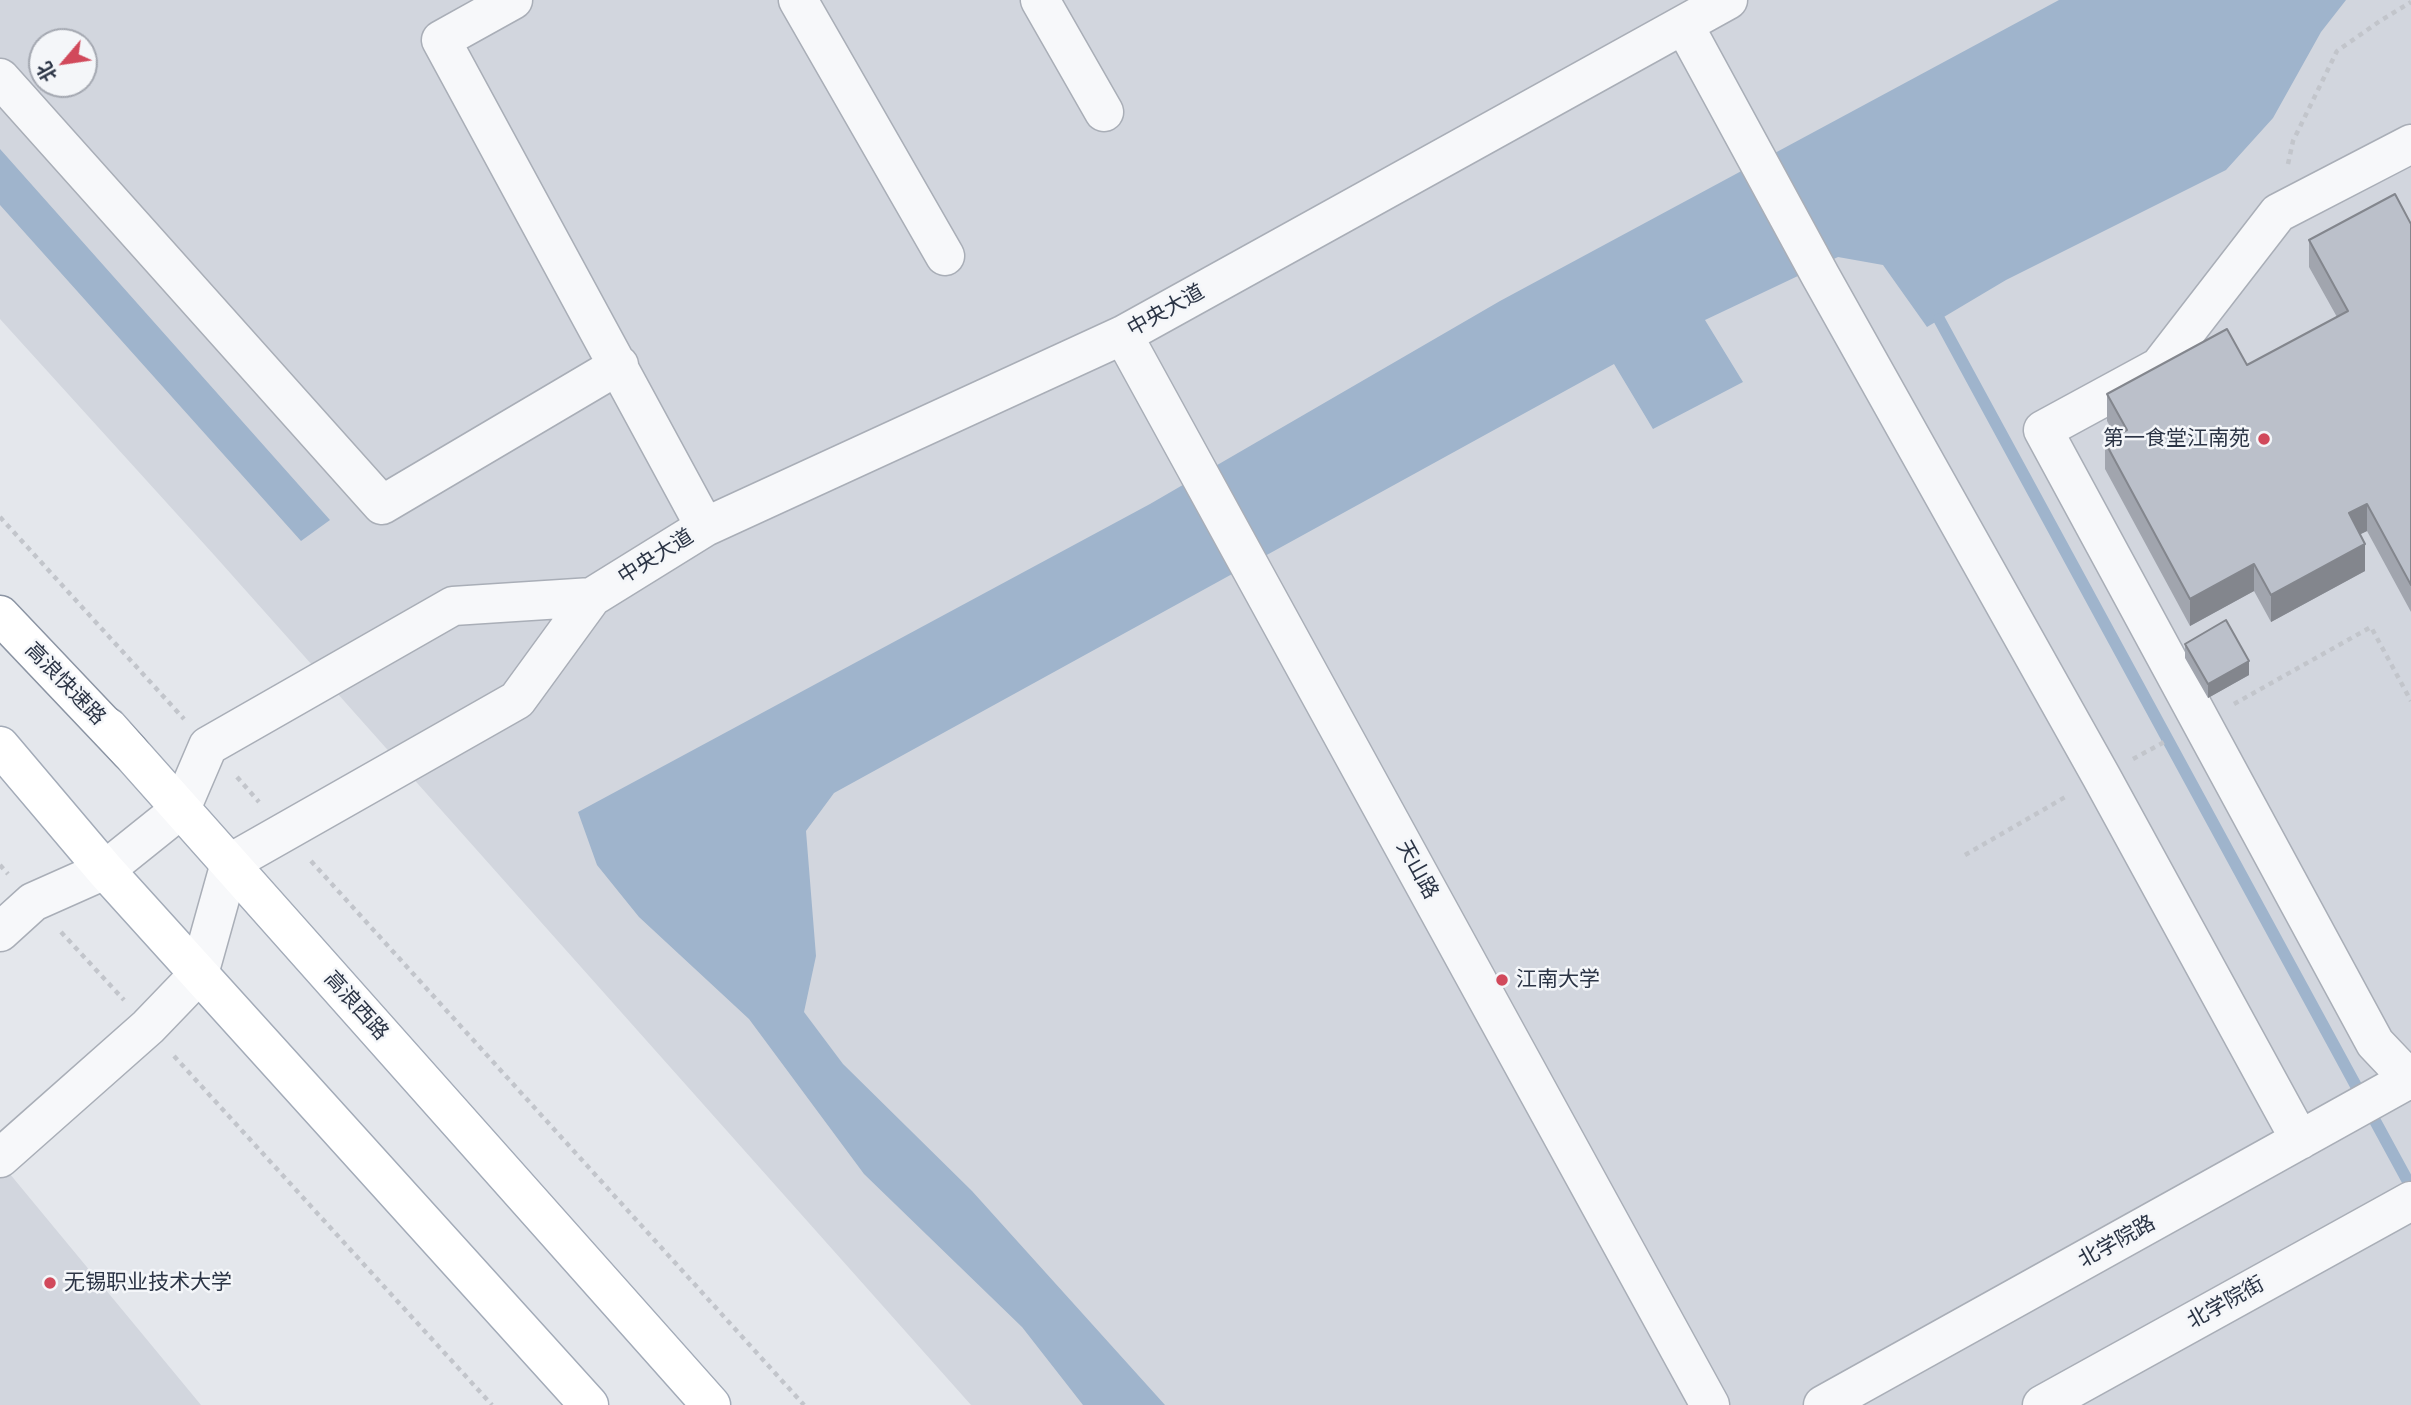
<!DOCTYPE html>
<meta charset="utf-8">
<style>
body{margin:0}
#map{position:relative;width:2411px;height:1405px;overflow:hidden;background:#e4e7ec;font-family:"Noto Sans","Noto Sans SC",sans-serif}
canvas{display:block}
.north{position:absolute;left:28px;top:28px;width:70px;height:70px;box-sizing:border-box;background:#f4f6f9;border:2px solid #a4a8b1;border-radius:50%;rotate:241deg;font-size:19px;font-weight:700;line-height:28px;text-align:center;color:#2b3445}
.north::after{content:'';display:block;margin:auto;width:24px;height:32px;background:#d1495b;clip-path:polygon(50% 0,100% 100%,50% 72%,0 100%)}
</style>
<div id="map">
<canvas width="2411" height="1405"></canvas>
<div class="north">北</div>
</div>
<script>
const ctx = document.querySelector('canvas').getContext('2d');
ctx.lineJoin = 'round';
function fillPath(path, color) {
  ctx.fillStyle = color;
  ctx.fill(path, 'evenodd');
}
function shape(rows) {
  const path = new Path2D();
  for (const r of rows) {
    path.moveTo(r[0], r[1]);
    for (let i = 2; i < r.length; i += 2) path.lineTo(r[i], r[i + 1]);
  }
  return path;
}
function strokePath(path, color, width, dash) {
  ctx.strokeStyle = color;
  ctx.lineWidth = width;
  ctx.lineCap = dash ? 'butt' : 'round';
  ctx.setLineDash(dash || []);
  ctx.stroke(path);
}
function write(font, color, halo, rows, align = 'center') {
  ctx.font = font + ' "Noto Sans","Noto Sans SC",sans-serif';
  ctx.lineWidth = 5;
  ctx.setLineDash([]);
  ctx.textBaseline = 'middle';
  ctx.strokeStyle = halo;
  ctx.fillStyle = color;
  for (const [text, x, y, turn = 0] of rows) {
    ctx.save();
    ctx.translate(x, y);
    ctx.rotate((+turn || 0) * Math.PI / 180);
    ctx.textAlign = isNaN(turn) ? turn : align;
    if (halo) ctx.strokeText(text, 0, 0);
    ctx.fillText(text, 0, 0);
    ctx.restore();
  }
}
fillPath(shape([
 [0,0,2411,0,2411,1405,971,1405,215,556,0,319],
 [42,42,84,42,84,84,42,84],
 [0,1162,201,1405,0,1405]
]), '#d2d6de');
fillPath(shape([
 [2059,0,2346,0,2321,32,2273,118,2226,170,2006,280,1927,327,1883,265,1838,257,1705,320,1743,382,1653,429,1614,364,834,793,806,831,816,956,804,1012,843,1064,972,1191,1165,1405,1083,1405,1022,1327,864,1174,749,1019,639,917,597,865,578,812,1150,504,1500,301],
 [0,149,330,520,301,541,0,205]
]), '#9fb4cc');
strokePath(shape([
 [1939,319,2411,1187]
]), '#9fb4cc', 12);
const minor = shape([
 [513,0,441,40,705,527],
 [798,0,945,256],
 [1040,0,1104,112],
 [1684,25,1820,275,2101,776,2300,1140],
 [0,78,382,505,619,365],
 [2411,144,2278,213,2159,367,2043,430,2375,1043,2411,1081],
 [1123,335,1710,1405],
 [0,932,33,902,105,870,181,809,208,746,453,606,592,597],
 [0,1158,148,1027,199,974,230,863,517,700,592,597,705,527,1123,335,1728,0],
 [1823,1405,2411,1078],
 [2042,1405,2411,1201]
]);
const major = shape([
 [108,727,711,1405],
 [0,746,105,870,589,1405]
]);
const highway = shape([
 [0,615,130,752]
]);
strokePath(minor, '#a9aeb7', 41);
strokePath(major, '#a3abb8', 41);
strokePath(highway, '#8b94a3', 41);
strokePath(shape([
 [2288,164,2293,141,2337,51,2380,21,2411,2],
 [0,517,184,719],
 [2234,704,2371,627,2411,701],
 [2133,759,2168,740],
 [237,777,259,802],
 [1965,855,2067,796],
 [311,861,804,1405],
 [0,865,8,874],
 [61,932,124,1000],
 [174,1056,492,1405]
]), '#c2c5cb', 4.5, [5, 5]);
strokePath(minor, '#f7f8fa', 38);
strokePath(major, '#fff', 38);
strokePath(highway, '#fff', 38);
fillPath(shape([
 [2411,224,2411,612,2367,531,2360,534,2365,571,2271,622,2254,591,2190,626,2105,469,2105,442,2116,437,2107,421,2107,394,2247,365,2337,317,2309,267,2309,240],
 [2185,644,2249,675,2208,698,2185,658]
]), '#a1a5ae');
fillPath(shape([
 [2367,504,2367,531,2349,540,2349,513],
 [2365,544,2365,571,2271,622,2271,595],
 [2254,564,2254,591,2190,626,2190,599],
 [2249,661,2249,675,2208,698,2208,684]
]), '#83868d');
const building = shape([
 [2395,194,2411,224,2411,585,2367,504,2349,513,2365,544,2271,595,2254,564,2190,599,2105,442,2127,430,2107,394,2227,329,2247,365,2348,311,2309,240,2395,194],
 [2226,620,2249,661,2208,684,2185,644,2226,620]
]);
fillPath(building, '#bbc0ca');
strokePath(building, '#83868d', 2);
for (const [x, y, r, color] of [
 [2264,439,7,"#d1495b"],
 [1502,980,7,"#d1495b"],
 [50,1283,7,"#d1495b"]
]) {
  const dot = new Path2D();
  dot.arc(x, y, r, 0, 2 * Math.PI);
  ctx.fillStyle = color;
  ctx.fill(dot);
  strokePath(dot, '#f4f6f9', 2.5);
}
write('21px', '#2b3445', '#f4f6f9', [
 ["中央大道",1166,311,-29],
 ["中央大道",656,557,-32],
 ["高浪快速路",65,684,46],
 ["天山路",1417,870,61],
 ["高浪西路",356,1006,48],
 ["北学院路",2117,1242,-29],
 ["北学院街",2226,1303,-29]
]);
write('21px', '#2b3445', '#f4f6f9', [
 ["第一食堂江南苑",2250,439,"right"],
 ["江南大学",1516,980],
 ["无锡职业技术大学",64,1283]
], 'left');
</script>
